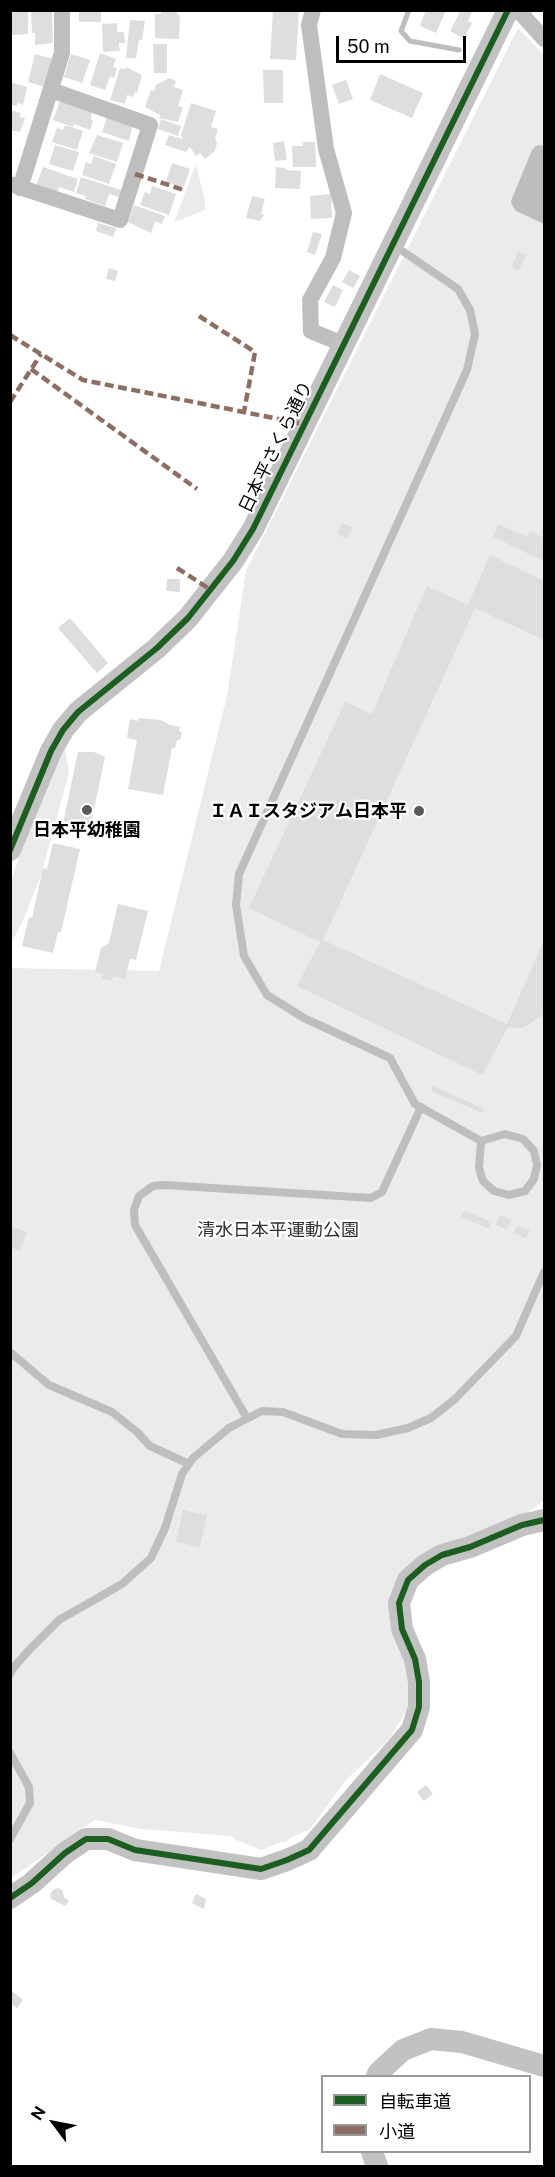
<!DOCTYPE html>
<meta charset="utf-8">
<style>
body{margin:0}
#map{position:relative;width:555px;height:2177px;overflow:hidden;background:#fff;font-family:"Public Sans","Noto Sans JP",sans-serif}
canvas{display:block}
.frame{position:absolute;inset:0;border:12px solid #000;pointer-events:none}
.legend{position:absolute;left:321px;top:2075px;width:210px;height:78px;box-sizing:border-box;background:#fff;border:2px solid #999;margin:0;padding:8px 10px;list-style:none;font-size:18px;color:#000}
.legend li{display:flex;align-items:center;gap:12px;height:30px}
.legend b{width:30px;border:2px solid #999}
.north{position:absolute;left:24px;top:2093px;width:60px;height:60px;-webkit-text-stroke:4px #fff;paint-order:stroke;rotate:302deg;font-size:16px;font-weight:700;line-height:24px;text-align:center;color:#000}
.north::after{content:'';display:block;margin:auto;width:21px;height:27px;background:#000;clip-path:polygon(50% 0,100% 100%,50% 72%,0 100%)}
.scale{position:absolute;left:336px;top:36px;width:130px;height:27px;box-sizing:border-box;border:3px solid #000;border-top:0;padding-left:8px;font-size:18px;line-height:21px;white-space:nowrap;color:#000;-webkit-text-stroke:4px #fff;paint-order:stroke}
</style>
<div id="map">
<canvas width="555" height="2177"></canvas>
<div class="frame"></div>
<ul class="legend">
<li><b style="height:8px;background:#1b5e20"></b>自転車道</li>
<li><b style="height:8px;background:#8d6e63"></b>小道</li>
</ul>
<div class="north">N</div>
<div class="scale">50 m</div>
</div>
<script>
const ctx = document.querySelector('canvas').getContext('2d');
ctx.lineJoin = 'round';
function fillPath(path, color) {
  ctx.fillStyle = color;
  ctx.fill(path, 'evenodd');
}
function shape(rows) {
  const path = new Path2D();
  for (const r of rows) {
    path.moveTo(r[0], r[1]);
    for (let i = 2; i < r.length; i += 2) path.lineTo(r[i], r[i + 1]);
  }
  return path;
}
function strokePath(path, color, width, dash) {
  ctx.strokeStyle = color;
  ctx.lineWidth = width;
  ctx.lineCap = dash ? 'butt' : 'round';
  ctx.setLineDash(dash || []);
  ctx.stroke(path);
}
function write(font, color, halo, rows, align = 'center') {
  ctx.font = font + ' "Public Sans","Noto Sans JP",sans-serif';
  ctx.lineWidth = 4.5;
  ctx.setLineDash([]);
  ctx.textBaseline = 'middle';
  ctx.strokeStyle = halo;
  ctx.fillStyle = color;
  for (const [text, x, y, turn = 0] of rows) {
    ctx.save();
    ctx.translate(x, y);
    ctx.rotate((+turn || 0) * Math.PI / 180);
    ctx.textAlign = isNaN(turn) ? turn : align;
    if (halo) ctx.strokeText(text, 0, 0);
    ctx.fillText(text, 0, 0);
    ctx.restore();
  }
}
fillPath(shape([
 [518,28,544,55,544,1500,521,1518,414,1561,405,1658,411,1703,389,1739,345,1781,310,1829,290,1838,286,1842,281,1842,261,1850,234,1839,232,1836,141,1829,95,1820,11,1878,11,968,159,971,227,696,246,571],
 [196,164,205,201,205,210,174,222],
 [65,748,69,773,41,875,22,923,11,943,11,882,37,800]
]), '#ebebeb');
fillPath(shape([
 [540,145,544,146,544,224,516,211,512,205,511,201,532,150,536,146]
]), '#bdbdbd');
strokePath(shape([
 [409,10,401,31,410,41,459,50]
]), '#bdbdbd', 5);
fillPath(shape([
 [11,10,28,10,28,34,11,35],
 [31,10,52,11,53,43,35,45,35,33,32,33],
 [79,10,101,10,101,22,79,22],
 [161,10,177,10,177,15,180,15,179,39,155,38,155,14,161,14],
 [273,10,299,10,296,60,270,59],
 [426,10,446,10,436,33,420,26],
 [461,10,472,12,468,21,472,23,464,39,450,31],
 [130,20,145,21,142,40,139,40,136,58,126,58],
 [117,23,117,32,124,32,125,43,119,43,120,51,103,52,102,24],
 [153,44,167,44,167,73,154,73],
 [100,53,116,59,113,67,117,68,114,78,110,76,105,90,90,85],
 [35,54,53,59,45,87,28,82],
 [71,54,90,60,82,83,64,77],
 [126,67,142,75,137,93,135,92,133,97,127,95,125,104,110,100,120,68,125,69],
 [263,70,283,70,283,103,264,103],
 [380,74,423,93,412,118,370,100],
 [169,78,176,81,174,87,183,90,178,106,183,107,178,122,159,118,160,115,145,107,151,90,154,91,156,85],
 [346,80,353,99,339,104,332,85],
 [10,82,27,87,23,105,18,103,16,106,10,104],
 [60,101,92,110,91,120,93,121,90,130,74,124,73,127,53,120],
 [191,103,216,111,211,127,218,129,215,139,217,143,215,151,205,159,200,153,196,156,190,147,186,152,165,145,169,135,183,139,181,135],
 [10,110,21,113,20,117,25,118,20,132,10,130],
 [108,114,133,122,129,141,102,132],
 [161,119,181,126,178,136,158,129],
 [65,125,83,131,77,150,52,142,57,128,63,130],
 [97,135,123,143,117,162,89,153],
 [284,141,287,160,275,161,273,143],
 [302,142,315,142,316,167,293,167,292,146,303,146],
 [55,145,79,152,73,171,49,164],
 [94,156,116,164,109,184,82,175,86,162,91,164],
 [172,163,190,169,184,187,166,182],
 [43,167,78,179,74,192,59,187,57,193,36,186],
 [276,167,285,168,286,170,301,171,300,189,275,188],
 [81,177,121,190,119,197,109,194,105,206,85,199,86,196,76,193],
 [152,186,176,194,169,215,140,205,145,192,150,194],
 [331,194,332,218,311,219,310,196],
 [252,196,265,199,261,214,264,215,260,221,246,218],
 [134,205,165,216,162,224,155,221,151,233,128,222],
 [98,223,116,228,113,237,96,231],
 [313,232,322,234,315,255,307,252],
 [518,251,526,255,519,270,512,267],
 [109,268,118,271,115,281,106,279],
 [349,270,360,276,353,288,342,282],
 [333,285,343,290,335,307,324,302],
 [342,523,353,528,347,539,337,534],
 [498,524,527,537,530,531,544,538,544,561,493,537],
 [490,555,544,581,544,640,475,608,323,940,507,1024,544,941,544,1014,523,1028,508,1027,482,1075,297,986,320,942,249,908,345,702,372,714,427,586,468,605],
 [167,579,180,579,180,592,166,591],
 [70,618,108,663,97,673,58,628],
 [138,718,161,720,170,725,180,727,179,731,182,732,180,740,177,740,175,748,172,748,163,795,128,789,137,740,127,738,130,719,138,721],
 [78,752,94,752,105,757,90,828,63,823],
 [53,843,80,849,61,932,58,932,53,953,22,946,29,917,32,918,43,868,47,869],
 [118,904,148,911,136,960,130,959,125,979,113,976,112,981,102,979,103,974,95,972,101,948,109,943],
 [433,1086,484,1109,482,1113,431,1091],
 [464,1211,492,1222,489,1229,461,1217],
 [500,1215,511,1220,507,1230,496,1225],
 [517,1225,530,1230,526,1238,513,1233],
 [12,1227,27,1232,20,1251,10,1247],
 [183,1510,207,1515,200,1547,176,1542],
 [426,1785,433,1794,424,1801,417,1792],
 [54,1889,59,1888,63,1891,64,1897,69,1901,65,1906,51,1899,50,1894],
 [196,1894,206,1899,204,1909,192,1903],
 [12,1991,23,2000,17,2008,10,2003]
]), '#dedede');
strokePath(shape([
 [395,246,458,289,470,310,475,334,467,370,239,874,236,905,244,956,267,995,304,1018,390,1058,415,1104,481,1141,505,1134,523,1139,534,1151,537,1165,534,1179,525,1191,509,1195,494,1191,483,1181,479,1168,481,1141],
 [10,1352,49,1385,112,1412,137,1432,150,1446,189,1464],
 [247,1418,135,1225,134,1210,139,1196,153,1186,165,1185,371,1198,382,1192,421,1107],
 [10,1674,14,1667,30,1649,59,1620,122,1584,151,1558,165,1528,182,1474,193,1458,229,1428,262,1411,283,1412,342,1434,376,1435,408,1428,431,1418,455,1399,516,1336,544,1272],
 [10,1753,29,1787,30,1803,10,1839]
]), '#bebebe', 8);
strokePath(shape([
 [313,10,309,25,326,149,344,213,333,258,310,300,311,331,343,344],
 [518,10,544,39],
 [10,184,120,220,150,125,51,90],
 [20,188,62,53,62,10]
]), '#bebebe', 16);
strokePath(shape([
 [10,850,51,751,63,730,78,712,157,648,188,618,233,561,253,529,508,10],
 [10,1898,32,1883,65,1853,86,1839,108,1839,135,1850,261,1869,287,1860,309,1850,412,1730,419,1707,419,1682,415,1659,402,1629,399,1603,408,1580,425,1565,442,1555,470,1547,522,1525,544,1520],
 [377,2076,379,2072,403,2050,431,2039,462,2042,544,2066],
 [372,2152,377,2166]
]), '#c2c2c2', 22);
strokePath(shape([
 [135,174,184,190],
 [199,316,255,352,244,412],
 [10,335,83,380,304,424],
 [31,369,197,489],
 [10,402,41,354],
 [177,568,211,590]
]), '#8d6e63', 4.5, [9, 4.5]);
strokePath(shape([
 [10,850,51,751,63,730,78,712,157,648,188,618,233,561,253,529,508,10],
 [10,1898,32,1883,65,1853,86,1839,108,1839,135,1850,261,1869,287,1860,309,1850,412,1730,419,1707,419,1682,415,1659,402,1629,399,1603,408,1580,425,1565,442,1555,470,1547,522,1525,544,1520]
]), '#1b5e20', 6);
for (const [x, y, r, color] of [
 [87,810,6,"#595959"],
 [419,811,6,"#595959"]
]) {
  const dot = new Path2D();
  dot.arc(x, y, r, 0, 2 * Math.PI);
  ctx.fillStyle = color;
  ctx.fill(dot);
  strokePath(dot, '#fff', 2);
}
write('18px', '#000', '#fff', [
 ["日本平さくら通り",276,447,-64]
]);
write('bold 18px', '#000', '#fff', [
 ["ＩＡＩスタジアム日本平",407,811],
 ["日本平幼稚園",87,830,"center"]
], 'right');
write('18px', '#313131', '#fff', [
 ["清水日本平運動公園",278,1230]
]);
</script>
